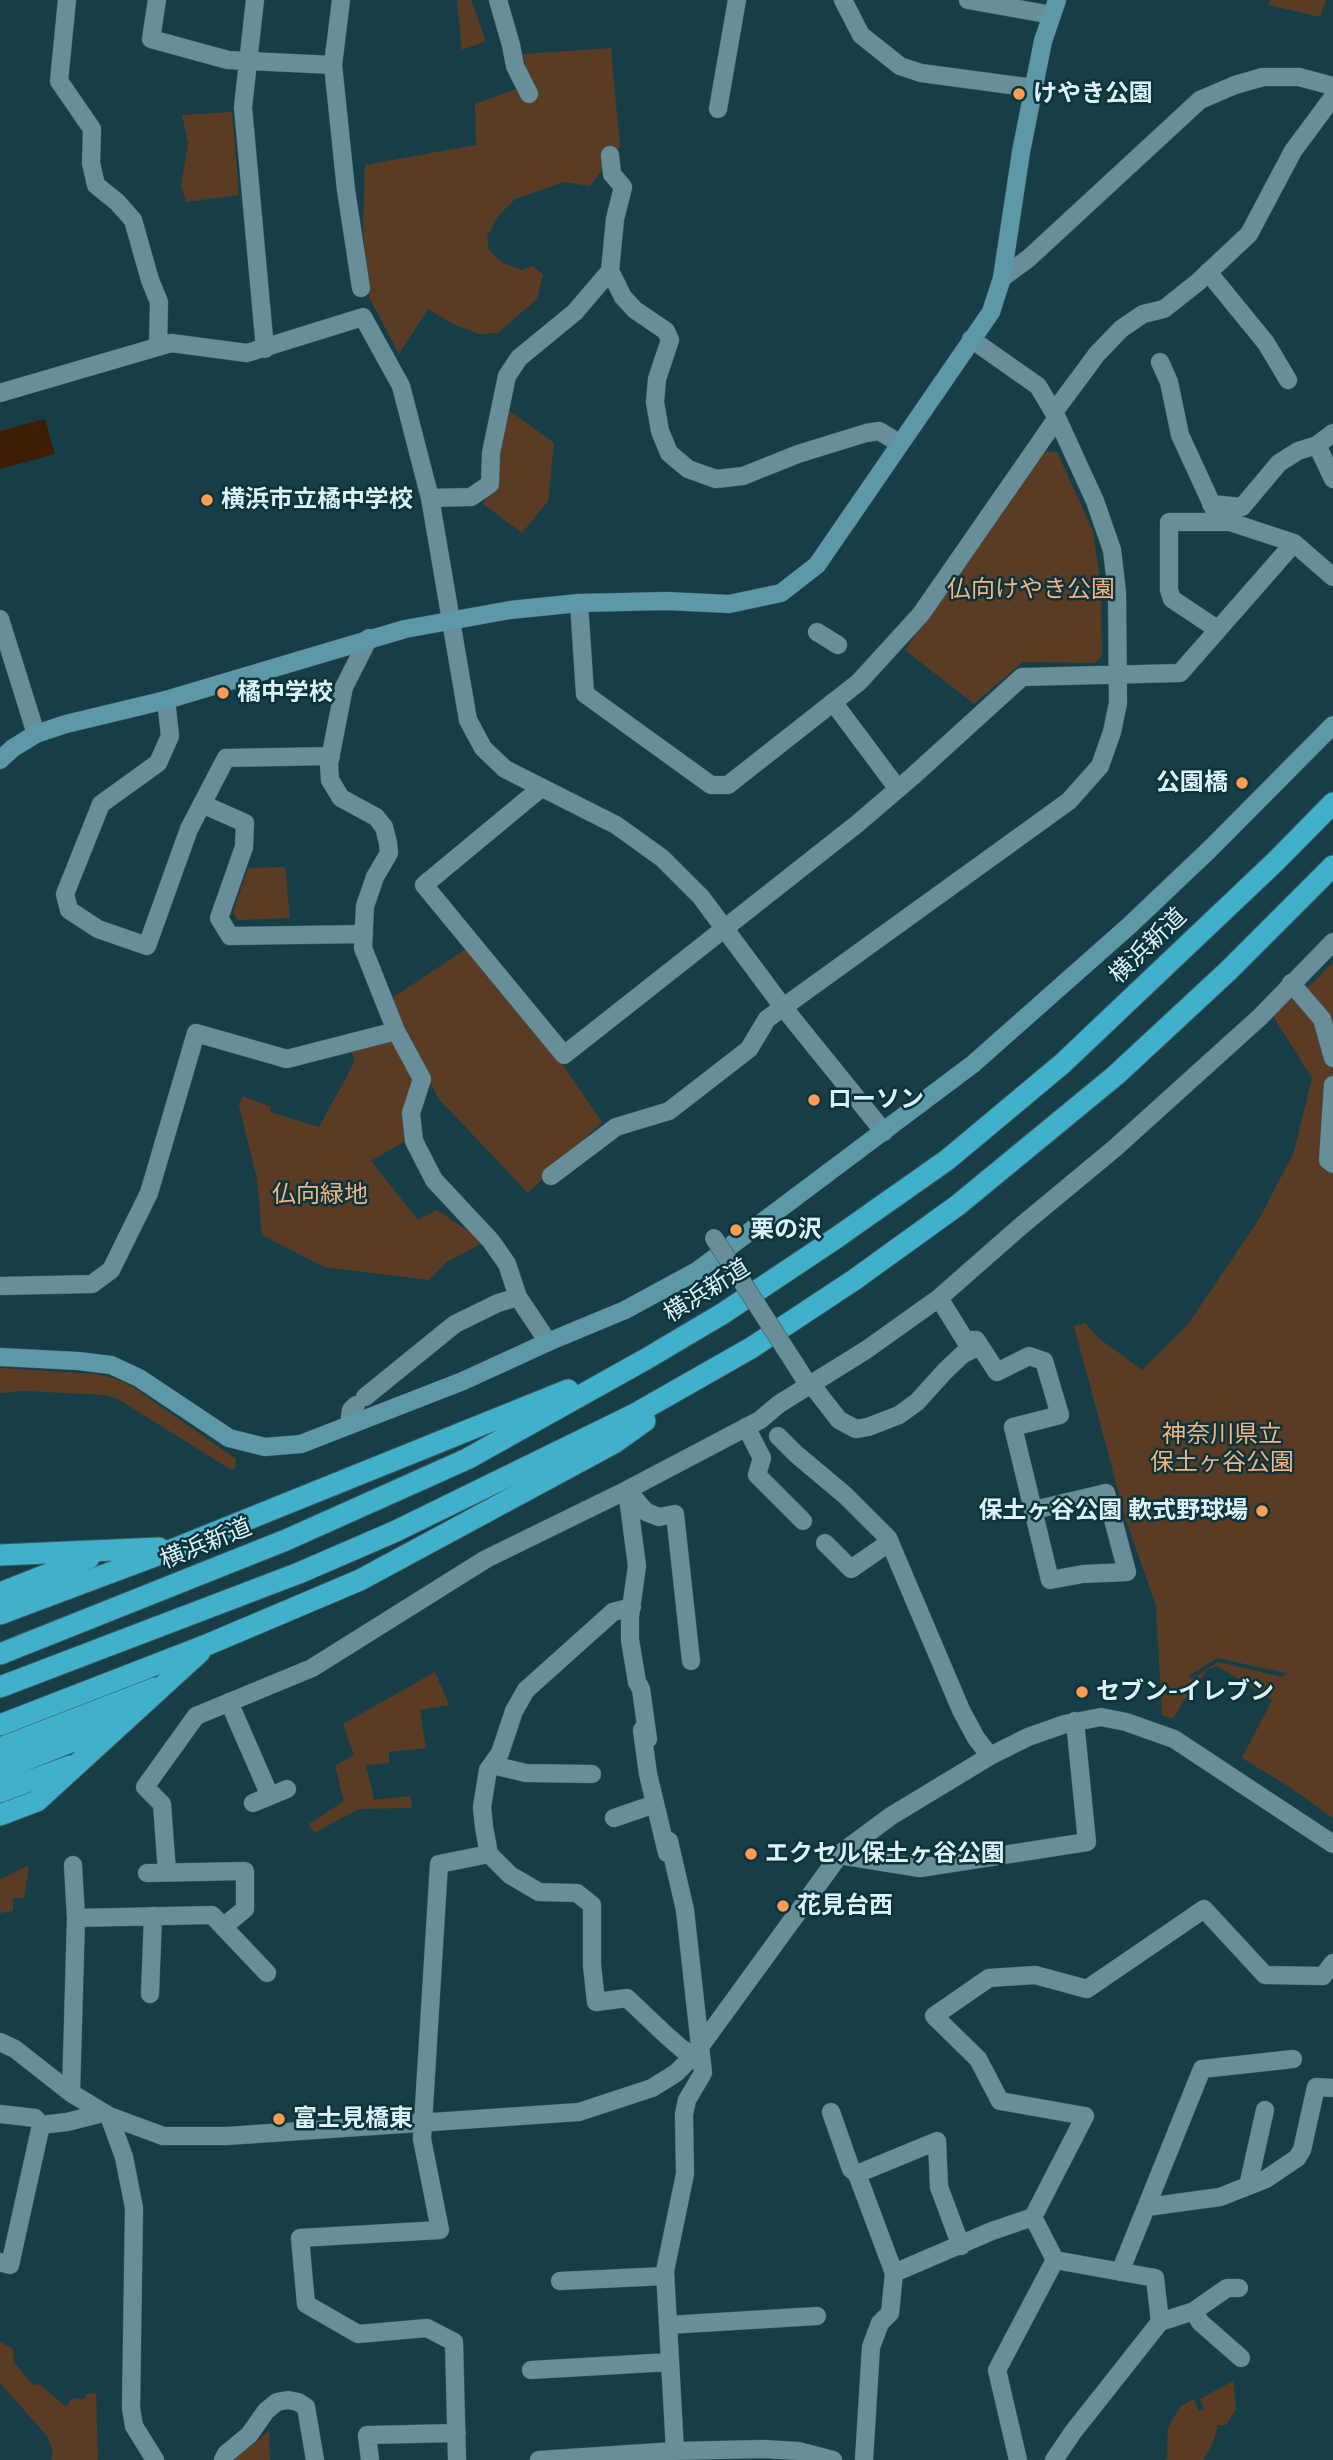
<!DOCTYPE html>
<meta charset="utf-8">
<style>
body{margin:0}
canvas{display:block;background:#173d47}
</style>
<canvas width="1333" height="2460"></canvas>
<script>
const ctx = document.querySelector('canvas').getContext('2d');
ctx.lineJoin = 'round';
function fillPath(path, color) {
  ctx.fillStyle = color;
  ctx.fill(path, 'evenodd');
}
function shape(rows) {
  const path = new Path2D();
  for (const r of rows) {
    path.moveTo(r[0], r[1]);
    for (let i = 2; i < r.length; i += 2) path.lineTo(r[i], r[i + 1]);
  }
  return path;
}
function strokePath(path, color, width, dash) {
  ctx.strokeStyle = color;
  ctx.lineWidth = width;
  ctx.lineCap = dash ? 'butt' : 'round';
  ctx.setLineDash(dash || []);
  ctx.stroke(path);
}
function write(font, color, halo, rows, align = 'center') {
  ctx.font = font + ' Cabin,"Noto Sans JP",sans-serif';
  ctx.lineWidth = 5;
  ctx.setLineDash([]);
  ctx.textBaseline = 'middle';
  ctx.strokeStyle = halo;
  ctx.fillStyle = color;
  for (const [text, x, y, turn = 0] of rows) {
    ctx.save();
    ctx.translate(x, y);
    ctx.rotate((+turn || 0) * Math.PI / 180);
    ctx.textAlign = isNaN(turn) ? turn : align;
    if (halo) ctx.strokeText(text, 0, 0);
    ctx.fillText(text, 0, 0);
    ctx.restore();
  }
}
fillPath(shape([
 [457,0,471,0,486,41,462,50],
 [1270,0,1326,0,1320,17,1269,5],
 [611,48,620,147,590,186,564,182,515,199,499,215,487,236,489,250,501,262,522,270,533,266,543,275,537,299,498,333,479,334,453,324,428,309,399,354,369,297,363,229,365,165,476,145,475,104,530,84,523,54],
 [232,112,239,195,186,202,181,185,188,144,182,115],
 [510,411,554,443,548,501,522,533,483,504,497,470,495,448],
 [1042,451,1057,452,1093,531,1101,586,1102,656,1095,663,1023,662,974,704,905,650],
 [285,867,290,918,238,920,233,913,248,868],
 [466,949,554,1052,602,1122,528,1193,438,1098,389,1000],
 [1333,962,1333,1818,1291,1788,1242,1758,1272,1700,1217,1666,1207,1670,1190,1695,1185,1698,1173,1719,1162,1715,1156,1606,1126,1520,1074,1326,1085,1323,1097,1337,1142,1370,1189,1323,1259,1219,1294,1152,1312,1078,1273,1016,1280,1004,1313,983],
 [1217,1658,1286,1673,1286,1674,1282,1677,1218,1662,1194,1678,1187,1677],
 [391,1036,413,1078,403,1112,407,1140,371,1161,418,1220,437,1210,484,1242,447,1262,429,1280,324,1267,262,1235,257,1179,239,1105,243,1096,271,1107,270,1112,319,1127,355,1061,351,1051],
 [0,1368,97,1374,116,1379,133,1387,236,1459,235,1469,230,1469,118,1399,106,1395,24,1391,0,1393],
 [435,1672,449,1705,420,1710,426,1748,389,1752,389,1763,366,1765,374,1800,410,1796,412,1808,359,1809,314,1833,309,1824,344,1801,335,1766,354,1755,343,1724],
 [29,1865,24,1898,13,1898,13,1911,0,1913,0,1880],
 [0,2342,13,2349,14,2363,33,2385,39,2384,66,2407,72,2398,84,2399,86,2394,96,2393,98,2460,51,2460,53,2452,48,2437,0,2383],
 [1233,2381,1236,2409,1226,2425,1218,2425,1213,2443,1203,2460,1165,2460,1167,2457,1168,2427,1181,2406,1192,2400,1194,2400,1199,2411,1202,2410,1204,2409,1200,2399],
 [269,2430,270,2460,231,2460,260,2439]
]), '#5a3c25');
fillPath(shape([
 [45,419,55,454,0,469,0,431]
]), '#3c1e04');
const street = shape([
 [67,0,59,81,92,129,91,163,96,185,117,202,133,220,150,280,159,302,158,347],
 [157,0,151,39,228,60,333,65],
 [255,0,243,107,265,349],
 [341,0,333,65,346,190,361,288],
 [498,0,511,45,515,66,529,94],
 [843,0,861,35,900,66,921,73,1033,88],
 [968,0,1052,15],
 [718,109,737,0],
 [610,271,623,297,635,310,666,331,670,340,657,379,655,402,660,431,669,453,688,469,716,479,743,476,798,454,866,433,879,431,899,443],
 [1208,272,1266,343,1288,380],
 [1002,278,1029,258,1200,100,1235,85,1263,77,1299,77,1333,86],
 [1160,362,1169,382,1180,435,1220,522],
 [0,393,171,343,247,353,363,317,401,386,430,498,468,720,483,748,505,769,616,825,662,858,701,897,783,1007,884,1132],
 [1054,412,1097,354,1121,329,1143,314,1164,309,1198,282,1249,234,1293,151,1333,97],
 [1317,445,1333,479],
 [430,498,471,497,490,484,491,453,507,376,519,358,575,312,610,271,615,219,623,187,612,174,610,155],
 [1211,504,1242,507,1279,463,1298,451,1317,445,1333,433],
 [579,603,585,694,711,785,728,785,859,682,921,614,1057,418],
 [0,619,36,734],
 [1217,629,1172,599,1169,590,1169,522,1230,522,1294,543],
 [817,632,838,645],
 [369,638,344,687,329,764,330,780,341,798,376,817,384,827,388,843,389,853,375,877,365,906,363,948,396,1031,422,1079,411,1113,414,1141,434,1180,491,1241,507,1264,518,1297,548,1342],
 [166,700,170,736,158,763,101,804,65,894,69,910,98,929,147,946,189,829,226,758,331,756],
 [833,702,898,789],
 [541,788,424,885,564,1055,857,824,913,776,1022,677,1180,673,1294,543,1333,577],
 [202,804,245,823,244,847,219,918,230,936,364,934],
 [1291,983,1322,1019,1333,1058],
 [1333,1085,1328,1160,1333,1164],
 [551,1176,616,1127,669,1111,749,1049,767,1019,1069,801,1100,766,1112,732,1118,703,1117,592,1112,550,1095,501,1057,418,1038,386,971,339],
 [0,1286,92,1284,111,1270,149,1193,196,1033,287,1059,396,1031],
 [939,1298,965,1340,976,1340,997,1372,1029,1356,1044,1361,1060,1415,1013,1427,1050,1580,1083,1574,1127,1572,1106,1493,1034,1510],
 [811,1384,839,1420,856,1429,868,1427,899,1415,917,1402,945,1371,963,1354,980,1346],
 [365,1397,455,1324,498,1303,518,1297],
 [349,1425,351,1410,356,1405],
 [746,1427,762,1458,757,1475,803,1521],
 [778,1436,796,1454,846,1496,888,1538,961,1710,976,1738,990,1756],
 [627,1490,637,1566,630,1616,630,1640,637,1682,641,1689,648,1739],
 [627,1490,646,1512,659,1517,675,1514,691,1661],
 [825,1543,851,1569,890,1542],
 [632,1607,613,1612,526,1690,514,1711,500,1753,488,1770,482,1807,484,1827,489,1854,510,1875,539,1892,577,1893,592,1905,592,1965,596,2002,627,1998,666,2035,682,2049,694,2055],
 [229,1702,270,1796],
 [642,1730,648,1774,667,1853],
 [492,1765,526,1773,592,1774],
 [253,1803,287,1789],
 [614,1818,655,1804],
 [669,1841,685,1910,703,2073,687,2100,684,2114,685,2174,665,2271,675,2451,763,2449,798,2451,833,2460],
 [839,1855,920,1868,1087,1842,1075,1721],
 [167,1872,162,1804,145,1787,196,1716,312,1668,486,1559,627,1490,760,1420,779,1404,866,1350,939,1298,1021,1226,1115,1148,1260,1017,1333,942],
 [147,1873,245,1871,245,1909,223,1927],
 [76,1918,212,1915,267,1973],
 [150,1994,153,1916],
 [0,2042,15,2049,71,2093,109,2116,163,2136,227,2136,579,2112,652,2088,676,2073,694,2055,841,1853,891,1816,990,1756,1028,1737,1065,1724,1101,1717,1126,1722,1174,1739,1333,1844],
 [71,2093,76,1918,73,1865],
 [831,2112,851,2169,857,2174,894,2273,890,2313,880,2323,871,2347,864,2460],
 [0,2114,35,2118,41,2125,67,2122,103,2113],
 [109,2116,124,2157,134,2208,131,2408,134,2426,155,2460],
 [857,2174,937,2141,939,2187,961,2246],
 [1248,2186,1265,2110],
 [1147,2207,1220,2197,1266,2179,1297,2158,1302,2150,1316,2087,1333,2088],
 [1033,2217,1085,2116,1000,2101,978,2059,934,2016,989,1978,1035,1975,1087,1989,1204,1909,1265,1975,1323,1976,1333,1963],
 [0,2262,10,2265,41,2125],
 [1120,2272,1202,2069,1293,2059],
 [894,2273,992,2231,1033,2217,1055,2260,997,2370,1018,2460],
 [560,2281,665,2276],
 [1194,2311,1200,2322,1241,2358],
 [1160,2322,1194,2311,1227,2288,1239,2288],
 [668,2325,817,2316],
 [531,2370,670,2362],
 [223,2460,226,2454,249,2435,266,2411,277,2402,288,2400,298,2402,306,2407,315,2460],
 [370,2460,367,2435,457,2433],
 [457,2460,454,2342,427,2328,358,2334,306,2304,300,2238,440,2230,422,2139,439,1864,489,1854],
 [539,2460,675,2451],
 [1054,2460,1073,2432,1160,2322,1155,2278,1055,2260]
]);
const secondary = shape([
 [0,760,13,748,36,734,66,724,166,700,405,629,510,610,579,603,667,601,729,604,781,593,817,565,991,312,1002,278,1021,152,1043,41,1057,0],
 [0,1357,78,1361,111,1365,139,1378,229,1438,265,1447,301,1444,463,1381,548,1342,625,1310,697,1271,973,1064,1130,925,1210,849,1333,725]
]);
const highway = shape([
 [0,1555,159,1548],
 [0,1593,89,1558],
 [0,1614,179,1547,568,1390],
 [0,1654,286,1540,467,1459,646,1359,722,1314,836,1238,947,1160,1062,1064,1276,861,1333,803],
 [0,1687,299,1573,396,1531,635,1414,751,1348,854,1280,958,1205,1116,1075,1228,971,1333,866],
 [0,1725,209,1644,360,1580,614,1443,645,1421],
 [0,1748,155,1688],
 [0,1770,114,1725],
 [0,1792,70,1766],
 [0,1815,37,1801,200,1652]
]);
strokePath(street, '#3d595f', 19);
strokePath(secondary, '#3d595f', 19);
strokePath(highway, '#3d595f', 23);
strokePath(street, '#678e99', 18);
strokePath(secondary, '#5c98a8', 18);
strokePath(highway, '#41b1cb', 21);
const streetBridge = shape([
 [714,1238,804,1378]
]);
strokePath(streetBridge, '#3d595f', 19, []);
strokePath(streetBridge, '#678e99', 18);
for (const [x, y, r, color] of [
 [1019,94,7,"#fc9d53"],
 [207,500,7,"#fc9d53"],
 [223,693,7,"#fc9d53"],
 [1242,783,7,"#fc9d53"],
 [814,1100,7,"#fc9d53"],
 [736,1230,7,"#fc9d53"],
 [1262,1511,7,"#fc9d53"],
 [1082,1692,7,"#fc9d53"],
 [751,1854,7,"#fc9d53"],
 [783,1906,7,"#fc9d53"],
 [279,2119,7,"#fc9d53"]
]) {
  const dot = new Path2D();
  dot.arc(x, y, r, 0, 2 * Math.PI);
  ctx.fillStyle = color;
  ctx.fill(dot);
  strokePath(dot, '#0a333c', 2.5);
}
write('bold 24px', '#ddf1f7', '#0a333c', [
 ["けやき公園",1033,94],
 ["横浜市立橘中学校",221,500],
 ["橘中学校",237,693],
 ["公園橋",1228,783,"right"],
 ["ローソン",828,1100],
 ["栗の沢",750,1230],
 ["保土ヶ谷公園 軟式野球場",1248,1511,"right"],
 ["セブン-イレブン",1096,1692],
 ["エクセル保土ヶ谷公園",765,1854],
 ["花見台西",797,1906],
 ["富士見橋東",293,2119]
], 'left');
write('24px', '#f7b27f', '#0a333c', [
 ["仏向けやき公園",1031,590],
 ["仏向緑地",320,1195],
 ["神奈川県立",1222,1435],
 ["保土ヶ谷公園",1222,1463]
]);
write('24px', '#ddf1f7', '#0a333c', [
 ["横浜新道",1148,946,-44],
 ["横浜新道",707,1291,-32],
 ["横浜新道",206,1544,-22]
]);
</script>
